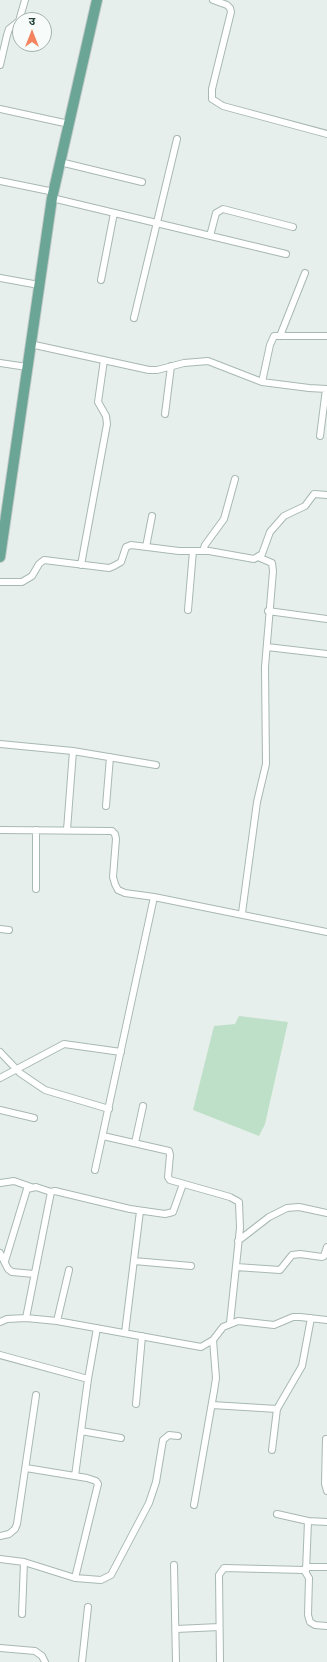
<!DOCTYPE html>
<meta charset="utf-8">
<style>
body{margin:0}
#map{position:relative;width:327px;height:1662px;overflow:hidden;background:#e6efeb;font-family:Quicksand,"Noto Sans Devanagari",sans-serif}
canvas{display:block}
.north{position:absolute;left:12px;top:12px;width:40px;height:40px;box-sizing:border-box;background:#f7fbf9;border:1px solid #a3b1ad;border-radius:50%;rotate:0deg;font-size:11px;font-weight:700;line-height:16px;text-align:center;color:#24423a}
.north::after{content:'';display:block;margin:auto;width:14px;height:18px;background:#f4845f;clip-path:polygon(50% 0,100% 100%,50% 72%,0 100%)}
</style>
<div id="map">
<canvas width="327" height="1662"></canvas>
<div class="north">उ</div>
</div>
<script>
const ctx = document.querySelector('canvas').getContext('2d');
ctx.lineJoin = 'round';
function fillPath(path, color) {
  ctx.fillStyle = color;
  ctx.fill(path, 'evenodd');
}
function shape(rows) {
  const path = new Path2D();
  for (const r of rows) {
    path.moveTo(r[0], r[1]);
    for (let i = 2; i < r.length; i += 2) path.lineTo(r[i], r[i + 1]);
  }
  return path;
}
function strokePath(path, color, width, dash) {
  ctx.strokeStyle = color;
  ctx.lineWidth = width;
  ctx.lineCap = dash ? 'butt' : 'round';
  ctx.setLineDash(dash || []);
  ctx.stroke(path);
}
fillPath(shape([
 [239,1016,288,1022,265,1124,259,1136,193,1110,214,1026,235,1024]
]), '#bfe0c8');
const minor = shape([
 [213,0,227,5,230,8,231,12,212,89,212,99,223,106,327,134],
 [0,65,7,35,9,29,19,21,25,0],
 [0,109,69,124],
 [60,162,142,182],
 [0,181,54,192],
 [52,198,286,254],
 [210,236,216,213,223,209,293,227],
 [0,278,39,285],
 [101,280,114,213],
 [134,318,177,139],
 [280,336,305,273],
 [30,344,149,370,157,370,184,363,208,361,262,382,309,388,327,389],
 [0,363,27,367],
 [262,382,270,345,274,336,327,336],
 [165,414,171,366],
 [320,436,326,389],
 [146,547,152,516],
 [203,551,205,545,224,519,235,479],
 [81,565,107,424,106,416,98,402,104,360],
 [0,582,22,582,32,576,39,564,44,560,109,568,114,566,121,562,126,547,131,545,179,551,209,551,254,559,262,554,270,532,284,516,305,506,314,494,327,495],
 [188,610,193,551],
 [268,611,327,619],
 [267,647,327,654],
 [0,744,73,751,156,765],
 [106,806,110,757],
 [0,830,112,831,115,834,116,839,113,877,115,884,118,890,125,893,154,897,327,932],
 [36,830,36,889],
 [67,830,73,751],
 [242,913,257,802,266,764,265,667,273,571,272,563,258,557],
 [0,929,9,930],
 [0,1052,20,1073,45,1090,109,1109],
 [0,1078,64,1044,121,1052],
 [0,1110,34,1118],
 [103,1136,169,1151,170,1155,168,1177,170,1180,230,1197,239,1202,240,1228,230,1323],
 [135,1143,143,1106],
 [95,1170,154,897],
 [0,1183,14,1181,31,1187],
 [238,1241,269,1217,287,1208,299,1207,327,1213],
 [0,1253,8,1269,12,1272,34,1274],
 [5,1261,27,1189,36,1187,51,1192],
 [134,1261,191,1266],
 [236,1267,280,1270,292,1255,300,1254,322,1257,324,1256,327,1247],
 [26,1318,51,1192,55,1191,130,1209,165,1214,173,1212,183,1184],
 [57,1321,69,1270],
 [0,1322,7,1319,26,1318,57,1321,201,1347,213,1340,223,1327,238,1321,274,1325,293,1317,300,1317,327,1320],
 [125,1333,140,1211],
 [0,1355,88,1379,75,1476],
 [88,1379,97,1328],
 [136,1404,142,1336],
 [212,1405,277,1409],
 [81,1431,121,1438],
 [326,1439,325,1484,327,1491],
 [272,1450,277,1409,302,1366,311,1318],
 [194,1505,214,1391,216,1378,213,1340],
 [277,1514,308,1521,327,1522],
 [0,1536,9,1534,15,1529,17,1524,36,1395],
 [0,1559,24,1562,75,1578,76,1574,98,1484,96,1481,87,1478,26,1468],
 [174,1565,176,1662],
 [306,1567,327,1567],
 [306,1571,308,1521],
 [75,1578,101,1580,111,1575,149,1503,156,1482,163,1440,169,1435,178,1436],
 [22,1614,24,1562],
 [176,1629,219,1627],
 [0,1648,35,1651,42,1656,45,1662],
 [82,1662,88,1607],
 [220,1662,219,1575,224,1568,304,1570,309,1578,308,1615,310,1622,315,1625,327,1626]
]);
const primary = shape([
 [0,557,52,198,97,0]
]);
strokePath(minor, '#a8b8b2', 8);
strokePath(primary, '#c2cac8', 12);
strokePath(minor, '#fff', 6);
strokePath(primary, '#6aa596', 10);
</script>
